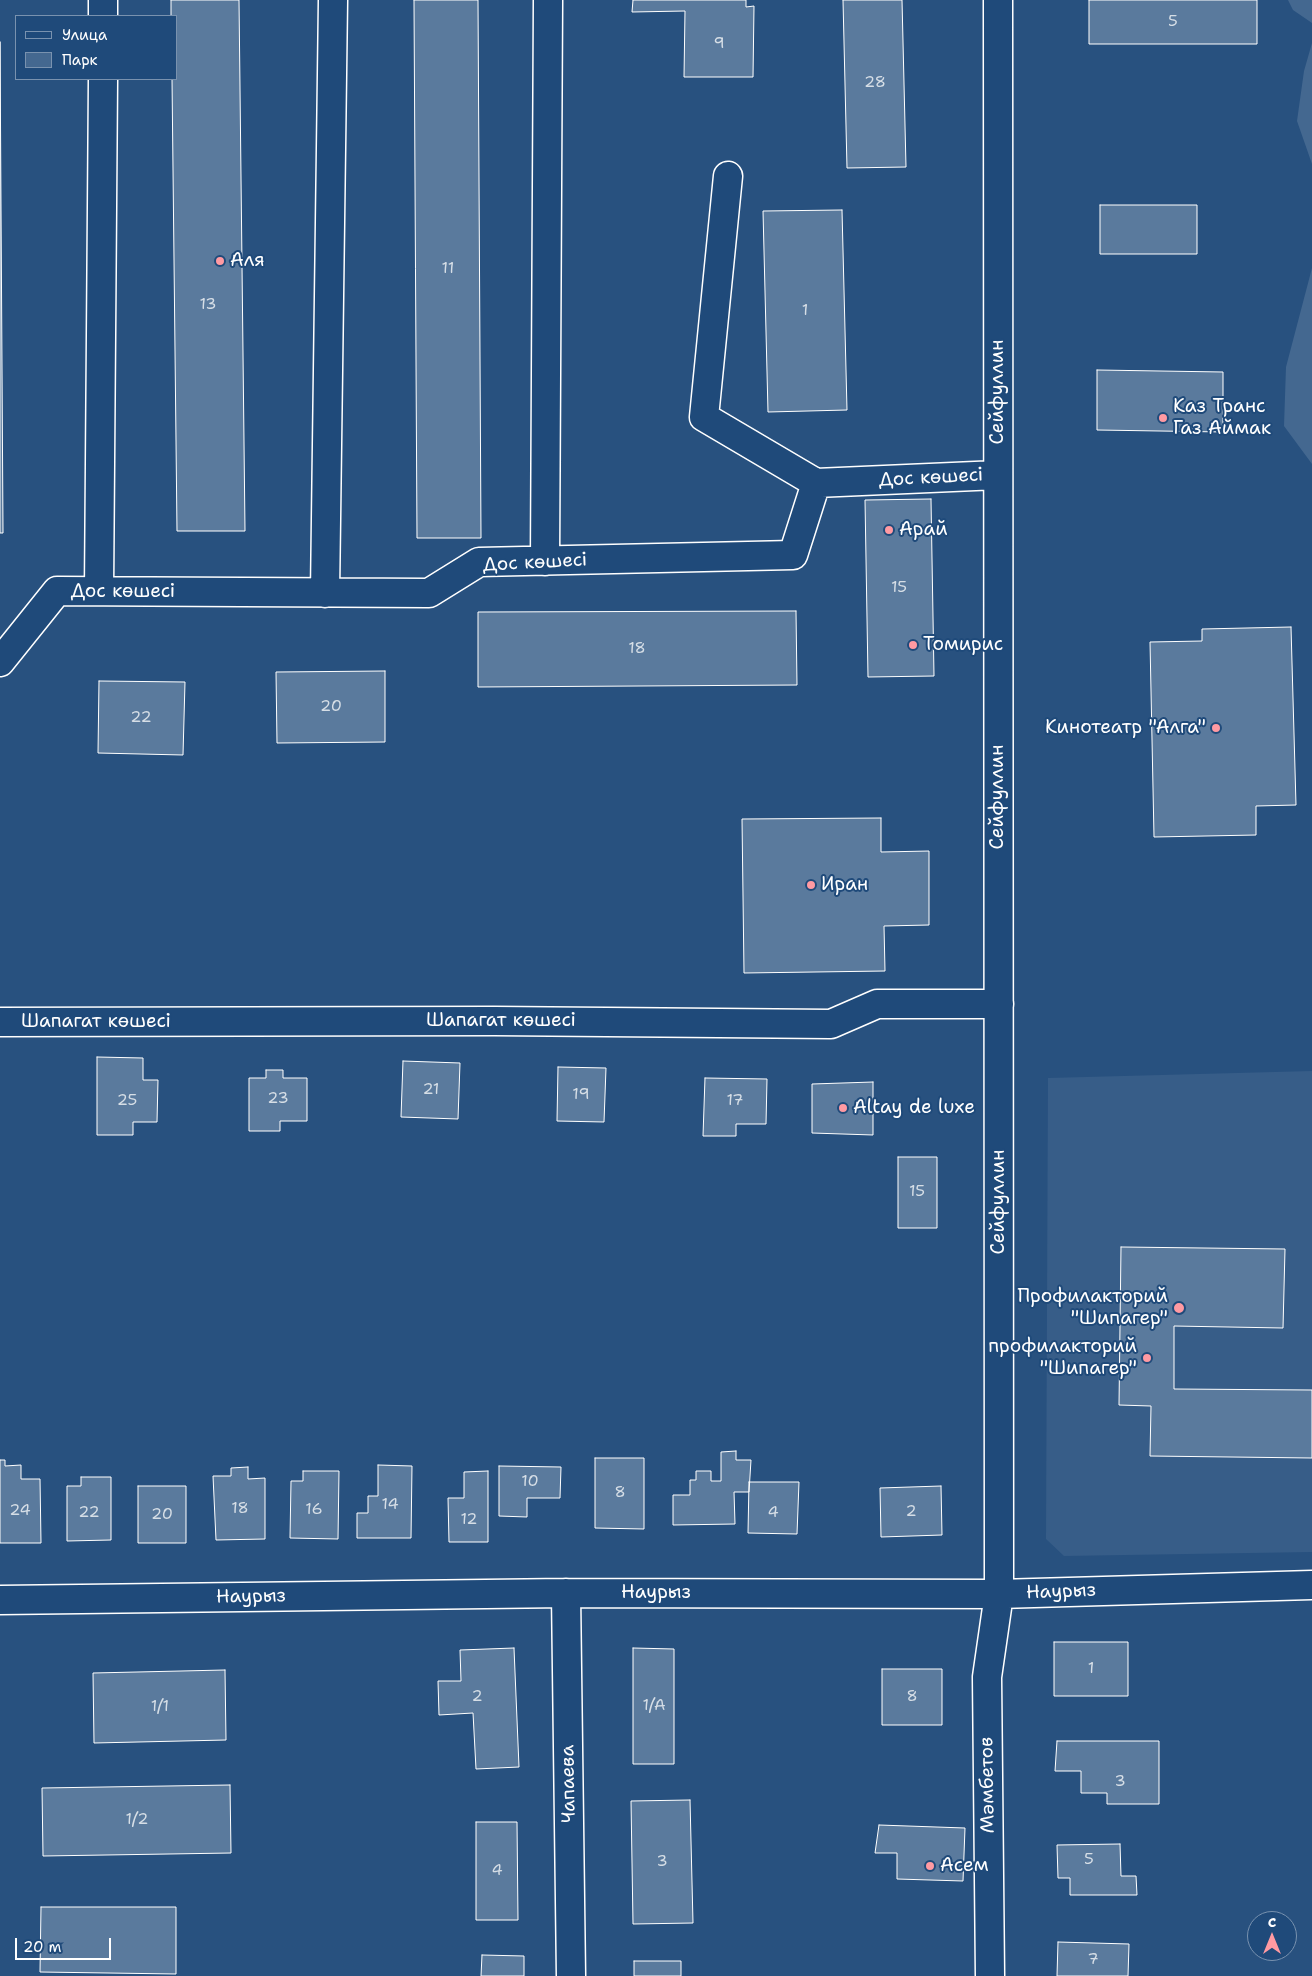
<!DOCTYPE html>
<meta charset="utf-8">
<style>
body{margin:0}
#map{position:relative;width:1312px;height:1976px;overflow:hidden;background:#28517f;font-family:"Shantell Sans",sans-serif}
canvas{display:block}
.legend{position:absolute;left:15px;top:15px;width:162px;height:65px;box-sizing:border-box;background:#1f4a7a;border:1px solid #7992af;margin:0;padding:6px 9px;list-style:none;font-size:15px;color:#fff}
.legend li{display:flex;align-items:center;gap:10px;height:25px}
.legend b{width:25px;border:1px solid #7992af}
.north{position:absolute;left:1247px;top:1911px;width:50px;height:50px;box-sizing:border-box;background:#1f4a7a;border:1px solid #7992af;border-radius:50%;rotate:0deg;font-size:14px;font-weight:700;line-height:20px;text-align:center;color:#fff}
.north::after{content:'';display:block;margin:auto;width:18px;height:22px;background:#ff9aa2;clip-path:polygon(50% 0,100% 100%,50% 72%,0 100%)}
.scale{position:absolute;left:15px;top:1938px;width:96px;height:22px;box-sizing:border-box;border:2px solid #fff;border-top:0;padding-left:6px;font-size:15px;line-height:18px;white-space:nowrap;color:#fff;-webkit-text-stroke:4px #1f4a7a;paint-order:stroke}
</style>
<div id="map">
<canvas width="1312" height="1976"></canvas>
<ul class="legend">
<li><b style="height:6px;background:#1f4a7a"></b>Улица</li>
<li><b style="height:14px;background:#446890"></b>Парк</li>
</ul>
<div class="north">С</div>
<div class="scale">20 m</div>
</div>
<script>
const ctx = document.querySelector('canvas').getContext('2d');
ctx.lineJoin = 'round';
function fillPath(path, color) {
  ctx.fillStyle = color;
  ctx.fill(path, 'evenodd');
}
function shape(rows) {
  const path = new Path2D();
  for (const r of rows) {
    path.moveTo(r[0], r[1]);
    for (let i = 2; i < r.length; i += 2) path.lineTo(r[i], r[i + 1]);
  }
  return path;
}
function strokePath(path, color, width, dash) {
  ctx.strokeStyle = color;
  ctx.lineWidth = width;
  ctx.lineCap = dash ? 'butt' : 'round';
  ctx.setLineDash(dash || []);
  ctx.stroke(path);
}
function write(font, color, halo, rows, align = 'center') {
  ctx.font = font + ' "Shantell Sans",sans-serif';
  ctx.lineWidth = 4;
  ctx.setLineDash([]);
  ctx.textBaseline = 'middle';
  ctx.strokeStyle = halo;
  ctx.fillStyle = color;
  for (const [text, x, y, turn = 0] of rows) {
    ctx.save();
    ctx.translate(x, y);
    ctx.rotate((+turn || 0) * Math.PI / 180);
    ctx.textAlign = isNaN(turn) ? turn : align;
    if (halo) ctx.strokeText(text, 0, 0);
    ctx.fillText(text, 0, 0);
    ctx.restore();
  }
}
fillPath(shape([
 [1312,1071,1312,1552,1064,1556,1046,1539,1048,1078]
]), '#375d88');
fillPath(shape([
 [1288,0,1312,0,1312,23,1293,10],
 [1312,43,1312,164,1297,121,1304,71],
 [1312,268,1312,464,1284,426,1286,367]
]), '#446890');
const building = shape([
 [171,0,239,0,245,531,177,531,172,79,176,79,176,16,171,16,171,0],
 [414,0,478,0,481,538,417,538,414,0],
 [633,0,746,0,746,7,754,6,753,77,684,77,685,11,632,12,633,0],
 [843,0,902,0,906,167,847,168,843,0],
 [1089,0,1257,0,1257,44,1089,44,1089,0],
 [0,42,3,533,0,533,0,42],
 [1100,205,1197,205,1197,254,1100,254,1100,205],
 [842,210,847,410,768,412,763,211,842,210],
 [1097,370,1223,372,1223,432,1097,430,1097,370],
 [931,499,934,676,868,677,865,500,931,499],
 [796,611,797,685,478,687,478,612,796,611],
 [1291,627,1296,805,1256,806,1256,835,1154,837,1150,642,1202,641,1202,629,1291,627],
 [385,671,385,742,277,743,276,672,385,671],
 [99,681,185,682,183,755,98,753,99,681],
 [881,818,881,852,929,851,929,925,884,926,885,971,744,973,742,819,881,818],
 [97,1057,143,1058,143,1080,158,1080,157,1122,133,1122,133,1135,97,1135,97,1057],
 [403,1061,460,1063,458,1119,401,1117,403,1061],
 [558,1067,606,1068,604,1122,557,1121,558,1067],
 [266,1070,283,1070,283,1078,307,1078,307,1121,280,1121,280,1131,249,1131,249,1078,266,1078,266,1070],
 [705,1078,767,1079,766,1124,736,1124,736,1136,703,1136,705,1078],
 [873,1082,873,1135,812,1133,812,1084,873,1082],
 [898,1157,937,1157,937,1228,898,1228,898,1157],
 [1121,1247,1285,1249,1283,1328,1174,1326,1174,1389,1312,1390,1312,1458,1150,1456,1151,1406,1119,1405,1121,1247],
 [736,1451,736,1460,751,1460,749,1492,734,1492,735,1524,673,1525,673,1495,690,1495,690,1480,696,1480,696,1471,711,1471,711,1481,721,1481,721,1452,736,1451],
 [595,1458,644,1458,644,1529,595,1528,595,1458],
 [0,1460,5,1460,5,1466,21,1465,21,1479,40,1479,41,1543,0,1543,0,1460],
 [378,1465,412,1466,411,1538,357,1538,357,1513,368,1513,368,1496,378,1496,378,1465],
 [499,1466,561,1467,560,1498,527,1498,527,1517,499,1516,499,1466],
 [248,1467,248,1479,265,1478,265,1539,216,1540,213,1476,231,1476,231,1468,248,1467],
 [303,1471,339,1471,338,1539,290,1538,291,1481,303,1481,303,1471],
 [488,1471,488,1542,449,1542,448,1498,464,1498,464,1472,488,1471],
 [81,1477,111,1477,111,1540,67,1541,67,1486,81,1486,81,1477],
 [749,1482,799,1482,797,1534,748,1533,749,1482],
 [138,1486,186,1486,186,1543,138,1543,138,1486],
 [941,1486,942,1535,881,1537,880,1488,941,1486],
 [1054,1642,1128,1642,1128,1696,1054,1696,1054,1642],
 [514,1648,519,1767,476,1769,473,1713,439,1715,438,1681,461,1681,460,1650,514,1648],
 [633,1648,674,1649,674,1764,633,1764,633,1648],
 [882,1669,942,1669,942,1725,882,1725,882,1669],
 [225,1670,226,1740,94,1743,93,1673,225,1670],
 [1057,1741,1159,1741,1159,1804,1107,1804,1107,1793,1081,1793,1081,1771,1055,1771,1057,1741],
 [230,1785,231,1853,43,1856,42,1788,230,1785],
 [690,1800,693,1923,633,1924,631,1801,690,1800],
 [476,1822,517,1822,518,1920,476,1920,476,1822],
 [879,1825,965,1828,963,1881,897,1879,897,1853,875,1853,879,1825],
 [1120,1844,1121,1876,1136,1876,1137,1895,1070,1895,1070,1878,1058,1878,1057,1845,1120,1844],
 [41,1907,176,1907,176,1974,40,1972,41,1907],
 [1058,1942,1129,1944,1128,1976,1057,1976,1058,1942],
 [482,1955,524,1956,524,1976,481,1976,482,1955],
 [634,1961,681,1961,681,1976,634,1976,634,1961]
]);
fillPath(building, '#5a7a9d');
strokePath(building, '#fff', 1);
const minor = shape([
 [103,16,103,0],
 [728,176,704,417,816,483],
 [545,561,548,0],
 [99,591,103,79],
 [325,593,333,0],
 [0,662,57,591,429,593,479,562,793,555,816,483,998,475],
 [0,1022,494,1021,831,1024,877,1004,999,1004],
 [566,1593,571,1976],
 [0,1600,566,1593,999,1594,1312,1585],
 [990,1976,987,1677,999,1594,998,0]
]);
strokePath(minor, '#fff', 31);
strokePath(minor, '#1f4a7a', 28);
for (const [x, y, r, color] of [
 [220,261,5,"#ff9aa2"],
 [1163,418,5,"#ff9aa2"],
 [889,530,5,"#ff9aa2"],
 [913,645,5,"#ff9aa2"],
 [1216,728,5,"#ff9aa2"],
 [811,885,5,"#ff9aa2"],
 [843,1108,5,"#ff9aa2"],
 [1179,1308,6,"#ff9aa2"],
 [1147,1358,5,"#ff9aa2"],
 [930,1866,5,"#ff9aa2"]
]) {
  const dot = new Path2D();
  dot.arc(x, y, r, 0, 2 * Math.PI);
  ctx.fillStyle = color;
  ctx.fill(dot);
  strokePath(dot, '#1f4a7a', 2);
}
write('16px', '#d6dee6', null, [
 ["5",1173,22],
 ["9",719,44],
 ["28",875,83],
 ["11",448,269],
 ["13",208,305],
 ["1",805,311],
 ["15",899,588],
 ["18",637,649],
 ["20",331,707],
 ["22",141,718],
 ["21",431,1090],
 ["19",581,1095],
 ["23",278,1099],
 ["25",127,1101],
 ["17",735,1101],
 ["15",917,1192],
 ["10",530,1482],
 ["8",620,1493],
 ["14",390,1505],
 ["18",240,1509],
 ["16",314,1510],
 ["24",20,1511],
 ["2",911,1512],
 ["22",89,1513],
 ["4",773,1513],
 ["20",162,1515],
 ["12",469,1520],
 ["1",1091,1669],
 ["2",477,1697],
 ["8",912,1697],
 ["1/А",654,1706],
 ["1/1",160,1707],
 ["3",1120,1782],
 ["1/2",137,1820],
 ["5",1089,1860],
 ["3",662,1862],
 ["4",497,1871],
 ["7",1093,1960]
]);
write('19px', '#fff', '#1f4a7a', [
 ["Аля",230,261],
 ["Каз Транс",1173,407],
 ["Газ Аймак",1173,429],
 ["Арай",899,530],
 ["Томирис",923,645],
 ["Кинотеатр \"Алга\"",1206,728,"right"],
 ["Иран",821,885],
 ["Altay de luxe",853,1108],
 ["Профилакторий",1168,1297,"right"],
 ["\"Шипагер\"",1168,1319,"right"],
 ["профилакторий",1137,1347,"right"],
 ["\"Шипагер\"",1137,1369,"right"],
 ["Асем",940,1866]
], 'left');
write('19px', '#fff', '#1f4a7a', [
 ["Сейфуллин",998,392,-90],
 ["Дос көшесі",931,478,-3],
 ["Дос көшесі",535,563,-3],
 ["Дос көшесі",123,592],
 ["Сейфуллин",998,797,-90],
 ["Шапагат көшесі",501,1021],
 ["Шапагат көшесі",96,1022],
 ["Сейфуллин",999,1202,-90],
 ["Наурыз",1061,1592,-2],
 ["Наурыз",656,1593],
 ["Наурыз",251,1597,-1],
 ["Чапаева",569,1784,-91],
 ["Мәмбетов",988,1785,-91]
]);
</script>
